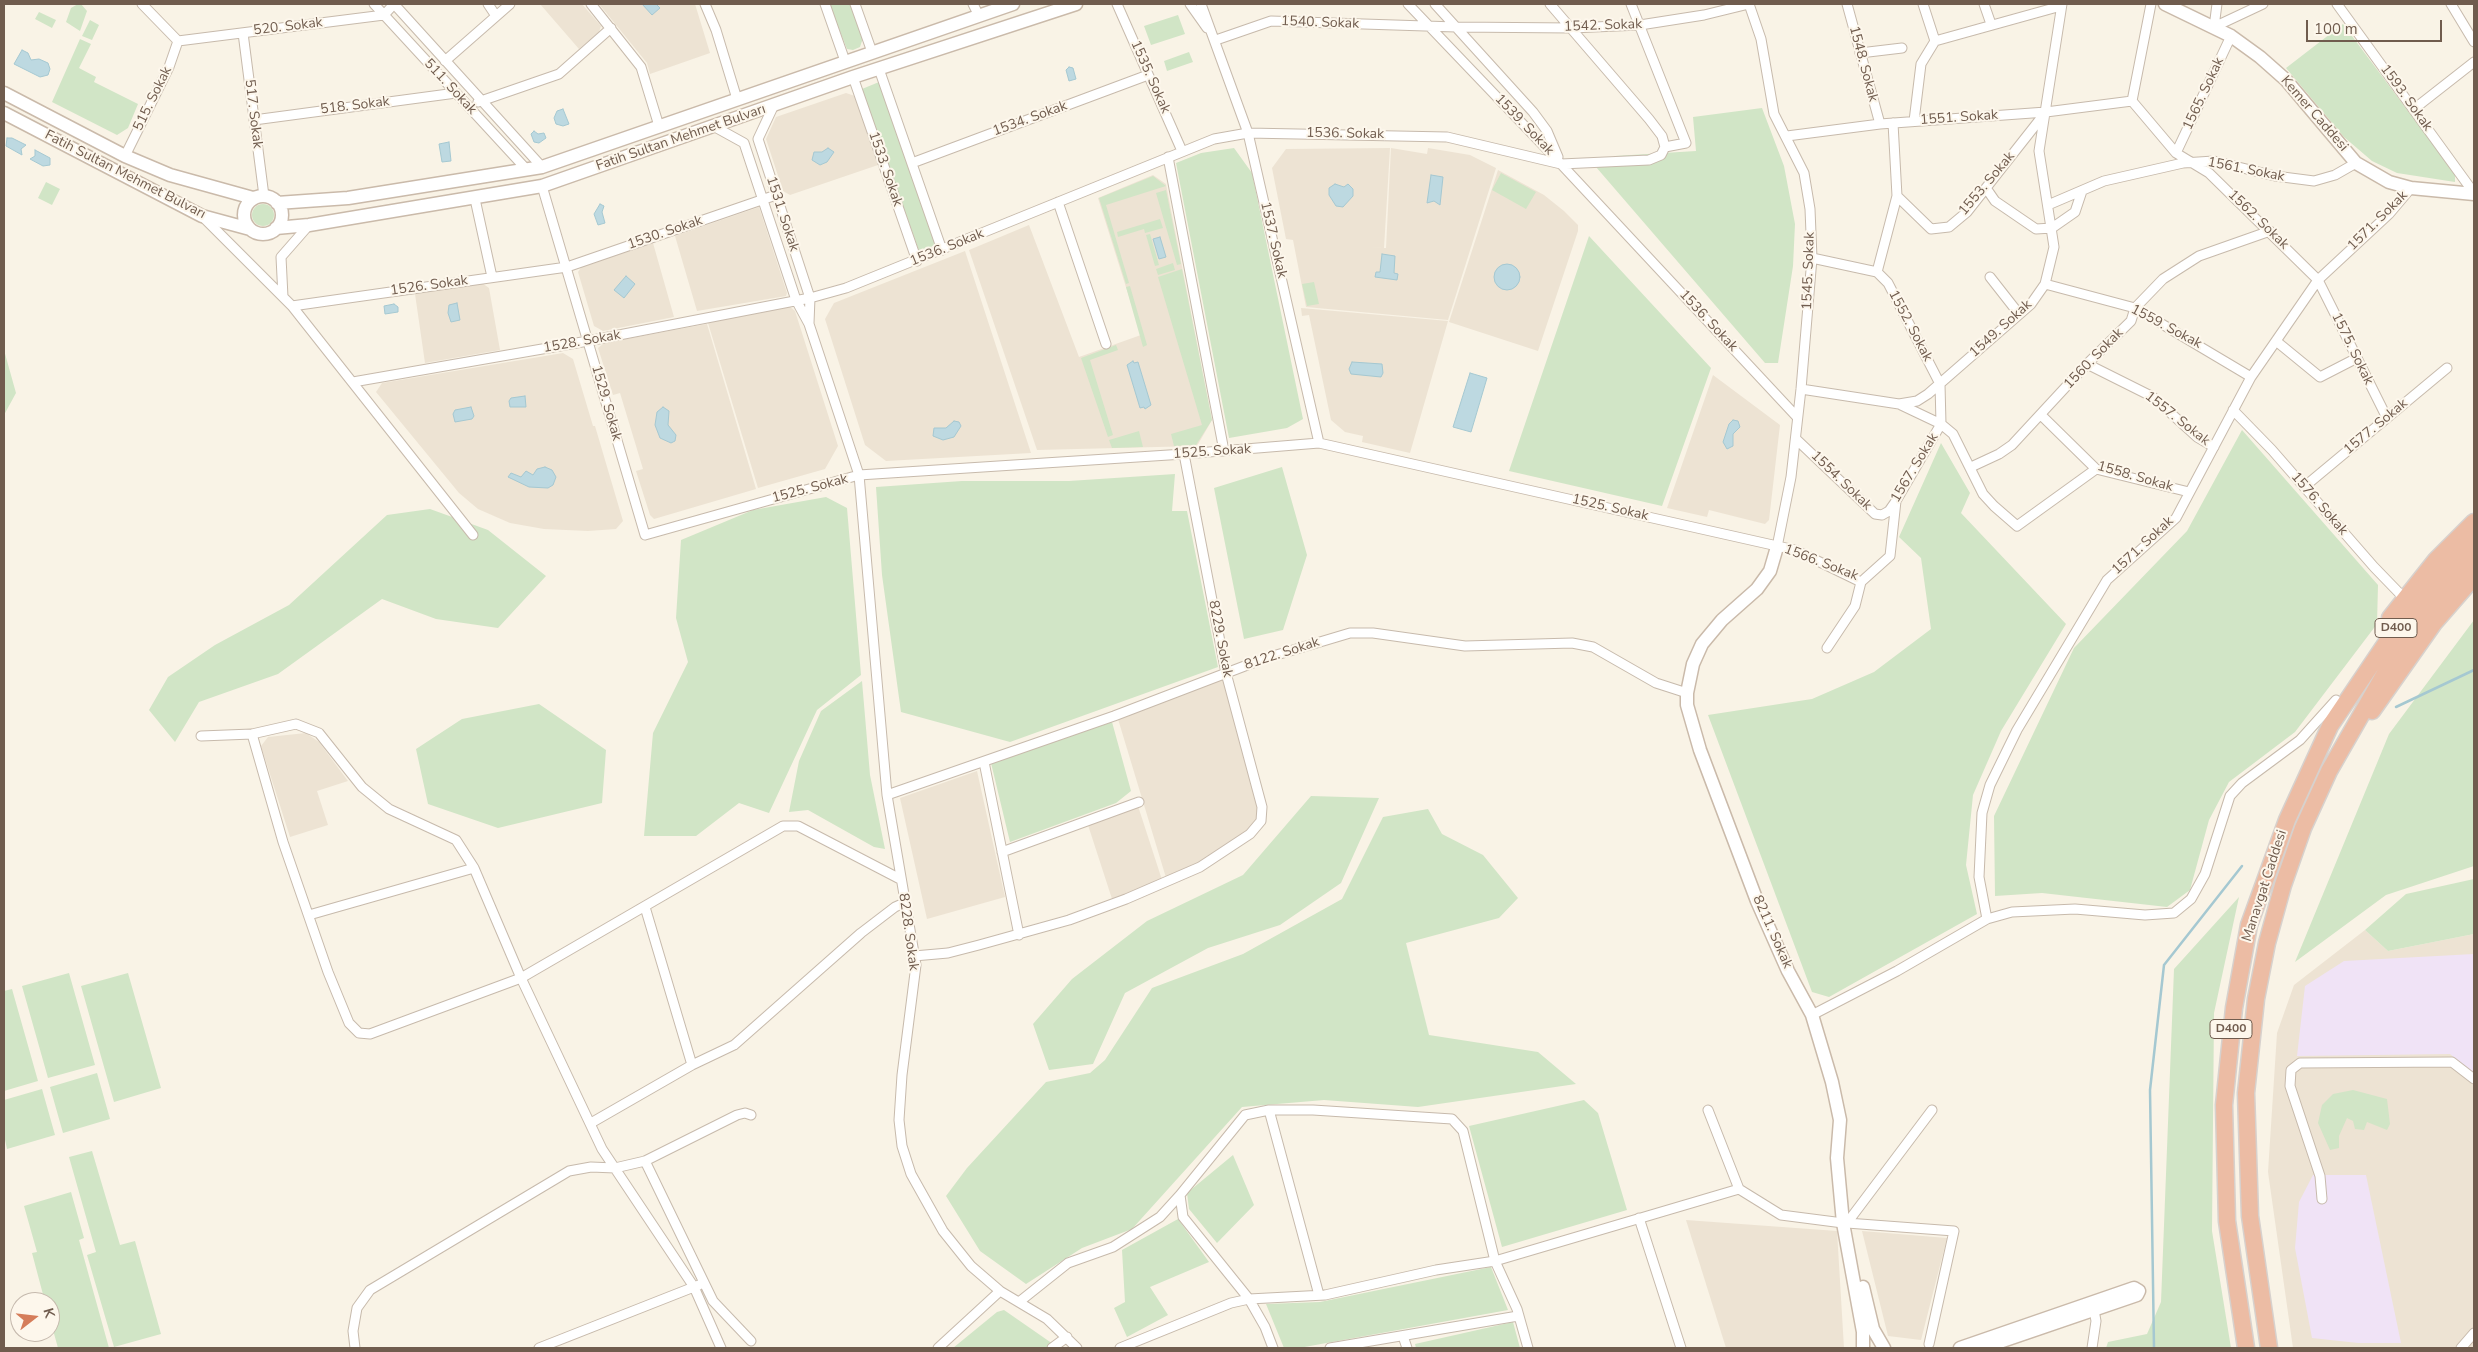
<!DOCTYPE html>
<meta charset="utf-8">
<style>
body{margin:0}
#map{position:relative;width:2478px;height:1352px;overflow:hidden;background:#f9f3e6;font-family:"Nunito Sans",sans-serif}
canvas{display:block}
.frame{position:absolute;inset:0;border:5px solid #705c4e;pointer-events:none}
.north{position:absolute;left:10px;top:1292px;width:50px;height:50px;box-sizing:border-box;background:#fdf7ec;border:1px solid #c5b9ad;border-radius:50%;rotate:74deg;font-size:14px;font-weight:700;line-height:20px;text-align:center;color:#705c4e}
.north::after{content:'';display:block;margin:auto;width:18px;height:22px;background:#d57d5a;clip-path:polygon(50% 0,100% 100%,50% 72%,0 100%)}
.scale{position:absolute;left:2306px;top:20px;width:136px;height:22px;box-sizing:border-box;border:2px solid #705c4e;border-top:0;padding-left:6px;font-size:15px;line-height:18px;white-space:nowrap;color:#705c4e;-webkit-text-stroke:4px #fdf7ec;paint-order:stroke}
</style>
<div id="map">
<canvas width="2478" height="1352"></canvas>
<div class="frame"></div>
<div class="north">K</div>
<div class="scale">100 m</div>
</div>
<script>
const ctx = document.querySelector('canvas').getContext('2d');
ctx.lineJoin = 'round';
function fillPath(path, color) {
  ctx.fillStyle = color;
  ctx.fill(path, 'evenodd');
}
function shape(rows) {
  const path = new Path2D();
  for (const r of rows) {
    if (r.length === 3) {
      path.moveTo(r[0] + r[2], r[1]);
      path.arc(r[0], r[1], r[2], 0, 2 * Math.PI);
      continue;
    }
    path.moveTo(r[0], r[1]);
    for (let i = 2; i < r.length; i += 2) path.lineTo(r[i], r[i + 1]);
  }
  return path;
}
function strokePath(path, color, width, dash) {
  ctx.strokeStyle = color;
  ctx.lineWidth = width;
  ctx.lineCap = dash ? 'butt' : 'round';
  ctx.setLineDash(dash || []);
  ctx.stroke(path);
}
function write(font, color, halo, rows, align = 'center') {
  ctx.font = font + ' "Nunito Sans",sans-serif';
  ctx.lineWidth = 4;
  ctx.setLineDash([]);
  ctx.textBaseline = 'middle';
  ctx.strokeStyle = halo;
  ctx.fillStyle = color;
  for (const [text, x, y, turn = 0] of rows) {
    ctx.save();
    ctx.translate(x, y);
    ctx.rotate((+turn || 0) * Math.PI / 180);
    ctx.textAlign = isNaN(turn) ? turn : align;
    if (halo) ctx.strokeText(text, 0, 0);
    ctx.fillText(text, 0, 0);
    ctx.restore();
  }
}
fillPath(shape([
 [540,4,582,4,601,26,599,32,579,49],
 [599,4,695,4,710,53,650,74,647,63],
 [846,93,855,96,878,165,790,195,783,191,766,139,776,117],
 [1390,148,1384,248,1365,247,1386,248,1391,148,1427,154,1428,148,1470,155,1496,168,1448,320,1306,307,1293,240,1286,239,1272,168,1286,149],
 [1498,170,1544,195,1564,211,1578,225,1578,231,1538,351,1449,322],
 [1153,175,1166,184,1212,420,1197,446,1037,450,969,250,1029,225,1079,357,1141,335,1098,198],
 [759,207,787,293,786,296,697,311,675,236],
 [653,243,674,317,603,331,594,326,578,272,582,266],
 [965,251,1031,453,886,461,865,445,825,319,834,303],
 [482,283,489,288,500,350,425,363,415,294],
 [789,306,795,311,838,446,825,469,758,488,708,323],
 [1301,308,1448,321,1410,453,1362,442,1363,436,1345,432,1331,420,1309,315,1302,316],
 [707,324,756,489,654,519,650,515,636,471,643,469,620,393,613,395,598,348,604,343],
 [563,353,573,359,593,426,595,426,623,521,616,529,588,531,544,529,510,523,478,509,459,493,376,392,382,383],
 [1713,375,1780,425,1769,520,1765,524,1709,510,1707,517,1667,508],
 [1224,678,1258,807,1258,823,1248,833,1167,881,1118,719],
 [306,733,319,742,348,781,317,791,328,825,290,837,261,746,268,737],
 [977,771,1005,897,927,919,900,798],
 [1138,806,1163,883,1113,902,1088,825],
 [2365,930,2388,951,2474,934,2474,1348,2293,1348,2268,1172,2277,1033,2294,985],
 [1686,1220,1837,1231,1844,1348,1726,1348],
 [1862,1231,1947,1238,1921,1340,1888,1336]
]), '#ede3d3');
fillPath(shape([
 [2474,954,2474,1074,2450,1054,2297,1056,2305,986,2344,961],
 [2313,1175,2366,1175,2401,1343,2358,1343,2312,1338,2295,1248,2299,1202]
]), '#f0e3f6');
fillPath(shape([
 [78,4,81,4,87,11,80,31,66,22,71,8],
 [829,4,850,4,863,38,860,47,853,50,847,49],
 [39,12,56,20,52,28,35,19],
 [1178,15,1185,34,1151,45,1144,26],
 [90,20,99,25,92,40,82,36],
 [2343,24,2455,174,2455,182,2397,173,2372,161,2344,137,2286,68],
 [80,39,91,44,79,68,96,77,94,82,138,104,128,128,117,135,52,102],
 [1189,52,1193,62,1167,71,1164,61],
 [879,82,936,245,919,251,862,89],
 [1762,108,1784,166,1795,224,1793,266,1778,363,1765,363,1596,167,1615,156,1696,151,1693,117],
 [1234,148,1252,173,1303,419,1287,428,1229,438,1176,163,1201,153],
 [1501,173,1536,192,1526,209,1492,190],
 [1153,176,1166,186,1106,205,1129,283,1126,284,1099,198],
 [46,182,60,189,52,205,38,198],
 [1166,190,1181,264,1177,265,1156,193],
 [263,215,11],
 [1160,219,1163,228,1145,233,1144,229,1118,237,1117,232],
 [1150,234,1159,265,1155,266,1146,235],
 [1589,236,1711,368,1662,506,1509,471],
 [1173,263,1175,270,1158,275,1156,269],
 [1182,269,1212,420,1196,445,1174,446,1171,434,1202,425,1158,277],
 [1314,282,1319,304,1307,306,1302,284],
 [1130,286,1147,345,1143,347,1126,287],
 [1116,345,1118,350,1090,360,1113,435,1108,437,1081,358],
 [4,350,16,393,4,415],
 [2242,430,2378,585,2377,624,2295,732,2229,782,2209,820,2190,890,2167,907,2042,893,1995,896,1994,816,2074,648,2187,531],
 [1139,431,1143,447,1112,448,1109,440],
 [1941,443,1970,493,1961,513,2066,624,2001,731,1973,795,1966,865,1977,914,1829,997,1812,992,1708,715,1812,699,1874,672,1931,629,1921,558,1899,537],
 [1282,467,1307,555,1283,630,1244,639,1214,488],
 [1175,474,1172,511,1187,511,1218,667,1010,742,901,712,882,575,876,487,962,481,1069,481],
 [826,497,847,508,861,675,817,710,769,813,739,803,696,836,644,836,653,733,688,662,676,618,681,540,753,510],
 [430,509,488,530,546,576,498,628,436,619,382,599,278,674,199,702,175,742,149,710,168,677,215,645,289,605,387,515],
 [2474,620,2474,866,2386,895,2295,962,2389,734],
 [862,681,870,775,885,849,874,847,808,810,789,812,799,761,821,711],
 [539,704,606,750,602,803,498,828,428,804,416,749,462,719],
 [1112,722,1131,791,1116,803,1010,842,991,763],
 [1311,796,1379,798,1341,883,1280,925,1208,948,1125,993,1093,1064,1049,1070,1033,1024,1072,979,1147,921,1243,875],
 [1428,809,1442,834,1483,855,1518,898,1499,918,1406,943,1429,1035,1538,1052,1576,1084,1418,1107,1324,1100,1242,1107,1132,1229,1082,1248,1026,1284,980,1251,946,1196,967,1168,1046,1082,1090,1073,1105,1060,1152,988,1243,954,1342,899,1383,817],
 [2474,879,2474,934,2388,951,2365,930,2406,894],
 [2239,897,2214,1013,2212,1231,2231,1348,2106,1348,2108,1342,2147,1334,2161,1302,2174,969],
 [69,973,95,1065,48,1078,22,986],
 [128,973,161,1088,114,1102,81,986],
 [12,989,38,1081,4,1091,4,991],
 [97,1073,110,1119,63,1133,50,1087],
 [42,1089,55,1135,7,1149,4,1135,4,1100],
 [2353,1090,2387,1099,2390,1124,2387,1130,2367,1122,2364,1130,2355,1129,2353,1121,2347,1118,2339,1136,2339,1148,2330,1150,2318,1123,2322,1105,2333,1094],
 [1584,1100,1598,1113,1627,1210,1502,1247,1469,1126],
 [92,1151,120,1245,135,1241,161,1334,114,1347,87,1255,96,1252,69,1157],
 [1233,1155,1254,1205,1217,1243,1189,1209,1187,1193],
 [71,1192,84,1238,79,1240,109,1348,58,1348,50,1319,50,1302,45,1302,32,1253,37,1252,24,1206],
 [1178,1219,1209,1262,1150,1287,1168,1315,1127,1337,1114,1308,1125,1302,1122,1250],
 [1491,1267,1508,1310,1299,1348,1284,1348,1266,1304,1320,1302],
 [1004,1310,1053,1344,1048,1348,953,1348,997,1312],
 [1513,1322,1520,1348,1416,1348,1415,1344]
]), '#d1e5c6');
const water = shape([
 [642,4,656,4,660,8,652,15,642,4],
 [22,50,28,53,31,60,39,59,48,63,50,69,48,75,40,77,14,64,22,50],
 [1069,67,1073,68,1076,79,1069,81,1066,70,1069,67],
 [563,109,569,124,563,126,556,124,554,118,557,111,563,109],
 [534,131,538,134,544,133,546,138,539,143,534,142,531,134,534,131],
 [7,138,12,138,26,145,21,149,22,155,6,146,7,138],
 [449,142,451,161,442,162,439,144,449,142],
 [828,148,834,152,827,162,820,165,812,160,814,152,822,152,828,148],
 [35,150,50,158,50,165,43,166,30,159,35,156,35,150],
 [1431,175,1443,177,1440,205,1434,201,1427,203,1431,175],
 [1335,184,1344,187,1348,184,1353,189,1353,196,1343,207,1336,206,1329,195,1329,188,1335,184],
 [600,204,604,206,602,212,605,223,598,225,594,214,600,204],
 [1160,237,1166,257,1159,259,1153,239,1160,237],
 [1382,254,1395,256,1394,273,1398,274,1397,280,1375,277,1376,272,1380,272,1382,254],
 [1507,277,13],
 [626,276,635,284,624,298,614,290,626,276],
 [457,303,460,320,451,322,448,313,449,305,457,303],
 [394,304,398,307,398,312,385,314,384,306,394,304],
 [1133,361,1134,363,1138,362,1151,405,1145,409,1144,407,1140,408,1127,365,1133,361],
 [1352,362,1382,364,1383,373,1381,377,1351,374,1349,369,1352,362],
 [1470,373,1487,378,1471,432,1453,427,1470,373],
 [525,396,526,407,510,407,509,401,511,398,525,396],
 [471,407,474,416,472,419,455,422,453,414,455,410,471,407],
 [663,407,669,411,668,425,676,435,675,441,671,443,660,438,655,425,657,412,663,407],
 [1733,420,1738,421,1740,427,1733,434,1733,446,1727,449,1723,442,1729,424,1733,420],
 [954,421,959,422,961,426,954,437,943,440,933,436,934,428,946,428,954,421],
 [545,467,552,470,556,477,553,485,548,488,529,487,508,477,511,473,521,477,526,471,533,475,537,469,545,467]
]);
fillPath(water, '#bdd9e1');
strokePath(water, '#a5c8d1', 1);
strokePath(shape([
 [2396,707,2474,670],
 [2154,1348,2150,1090,2164,965,2242,866]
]), '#a5c8d1', 2.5);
const street = shape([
 [142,4,178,41],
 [374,4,527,170],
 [394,4,542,167],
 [488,4,496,16],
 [591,4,641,67,659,126],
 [705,4,716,30,737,99],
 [825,4,845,61],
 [855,4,872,52],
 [973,4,979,16],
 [1117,4,1182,151],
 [1190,4,1207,28],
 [1201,4,1248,133,1319,443],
 [1408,4,1561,164],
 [1435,4,1533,112,1547,131,1558,157],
 [1550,4,1649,119,1662,136,1665,147,1661,155,1649,160,1561,164],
 [1631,4,1686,143,1665,147],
 [1749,4,1761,39,1774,114,1804,173,1810,209,1812,258,1801,389,1791,477,1777,547],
 [1847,4,1880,124],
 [1984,4,1991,24],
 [2337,4,2474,193],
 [2451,4,2474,42],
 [2214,27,2263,4],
 [2214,27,2217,4],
 [243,33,264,196],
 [1216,40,1271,21,1456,27,1572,28,1640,25,1704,15,1749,4],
 [178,41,384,15,394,4],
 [1935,41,2061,6],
 [1860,53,1902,48],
 [445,61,510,4],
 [879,69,942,250],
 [853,77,917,261],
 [2132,101,2176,153,2209,173,2318,280,2387,418],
 [2132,101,2151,4],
 [478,102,559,74,611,28],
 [773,107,758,139,810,298,809,323],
 [2414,109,2474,62],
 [254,120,456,93],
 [1914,121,1921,64,1935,41,1923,4],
 [715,127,744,143,796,300,809,324,859,475,887,795,916,965,902,1075,899,1120,902,1146,911,1174,943,1231,971,1266,1000,1291,1047,1319,1077,1348],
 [1787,136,1880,124,2046,112,2132,101],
 [2176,153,2231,36],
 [125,156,169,67,178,41],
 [1168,157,1224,451],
 [912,163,1148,75],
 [542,186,645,535,859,475,1184,454,1319,443,1795,550,1861,582,1890,556,1896,501],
 [1986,188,1995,201,2036,229,2052,228,2075,212,2082,191],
 [1897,196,1931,229,1949,227,1967,212,2045,113],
 [475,199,492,277],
 [1058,202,1106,344],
 [2048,205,2104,181,2183,163,2214,161,2275,176,2314,181,2335,175,2356,163],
 [204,218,292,306,473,535],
 [1812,258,1877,272,1897,196,1893,123],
 [1877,272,1888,283,1940,384,1941,424,1953,434,1983,494,1994,506,2017,526,2096,469],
 [1990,277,2019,314],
 [2045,284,2135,308,2251,377],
 [283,297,281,257,309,225],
 [292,306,567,267,776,195],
 [2276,341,2320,377,2357,358],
 [2087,364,2153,397,2197,437,2214,447],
 [353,382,588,341,810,298,846,288,1214,139,1248,133,1447,137,1561,164,1797,417],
 [1801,389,1899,404,1917,401,1928,394,2031,304,2045,284,2054,247,2039,151,2062,4],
 [2233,410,2272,450,2374,567,2404,598],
 [2041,415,2096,469,2189,492],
 [1796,439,1875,514,1882,515,1889,511,1896,501,1941,424,1901,405],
 [1971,467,1999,454,2012,445,2087,364,2131,321,2135,308,2163,279,2199,256,2270,231],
 [2304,487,2447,368],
 [1827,648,1855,606,1861,582],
 [252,734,283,842,328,972,349,1023,359,1033,370,1034,521,978,783,826,798,826,900,879],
 [201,736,252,734,296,724,319,733,362,787,389,809,456,840,474,868,521,978,602,1149,694,1287,721,1348],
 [984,762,1019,935],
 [887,795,1114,716,1263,659,1350,633,1373,633,1465,646,1572,643,1593,647,1656,683,1687,693],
 [1002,852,1139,802],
 [309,915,474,868],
 [1987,919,1979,877,1982,813,1990,785,2017,730,2107,580,2176,518,2251,377,2318,280,2389,214,2411,188],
 [914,956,948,953,979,945,1069,920,1126,899,1200,867,1250,834,1261,821,1262,807,1226,673,1184,454],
 [1812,1015,1897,971,1987,919,2012,912,2075,909,2145,915,2174,913,2191,899,2205,874,2230,796,2242,783,2300,740,2336,700],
 [692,1065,734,1045,861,933,895,907,904,903],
 [1269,1110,1245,1115,1180,1195,1183,1217,1249,1299,1265,1327,1273,1348],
 [1708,1110,1739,1189],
 [591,1123,692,1065,645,907],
 [645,1161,713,1301,751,1341],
 [2322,1199,2320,1176,2290,1086,2291,1070,2300,1063,2452,1062,2474,1079],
 [1639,1218,1681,1348],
 [1847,1223,1954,1231,1929,1344],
 [1847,1223,1932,1110],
 [1319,1295,1269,1110,1313,1110,1452,1119,1463,1131,1495,1261,1517,1309,1528,1348],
 [1019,1302,1068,1263,1113,1247,1160,1217,1180,1195],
 [1403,1336,1407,1348],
 [355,1348,353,1331,357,1308,370,1290,569,1171,591,1167,615,1168,645,1161,737,1115,745,1113,751,1115],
 [539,1348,699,1285],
 [938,1348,1000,1291],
 [1052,1348,1067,1337],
 [1120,1348,1231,1303,1249,1299,1325,1295,1436,1270,1495,1261,1739,1189,1781,1215,1843,1223],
 [1330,1348,1518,1316],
 [2092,1348,2096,1321,2094,1310],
 [2461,1348,2474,1333]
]);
const secondary = shape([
 [2165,4,2231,36,2260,57,2286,80,2356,163,2389,182,2411,188,2474,194],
 [4,93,125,156,170,175,253,198],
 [4,113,202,216,250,229],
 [263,215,19],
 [277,203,348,198,542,167,1013,4],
 [276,228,309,225,542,186,853,77,1076,4],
 [1777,547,1770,571,1757,589,1722,620,1702,644,1693,664,1687,693,1687,705,1700,750,1757,901,1788,971,1812,1015,1832,1082,1840,1120,1837,1158,1843,1223,1863,1332,1863,1348],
 [1863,1287,1873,1329,1884,1348],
 [1960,1348,2134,1288,2139,1291,2137,1295,1982,1348]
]);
const highway = shape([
 [2390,618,2436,560,2474,522],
 [2372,711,2434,623,2474,577],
 [2246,1348,2227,1221,2224,1105,2234,1008,2249,925,2287,820,2330,726,2405,615,2454,559,2474,540],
 [2269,1348,2250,1216,2246,1093,2256,999,2267,943,2283,885,2303,828,2329,771,2408,633,2463,567,2474,557]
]);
strokePath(street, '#c7baac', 11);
strokePath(secondary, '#cabaaa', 15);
strokePath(highway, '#d7d1cd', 19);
strokePath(street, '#fff', 9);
strokePath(secondary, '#fff', 12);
strokePath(highway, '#ecbca4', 16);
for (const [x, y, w] of [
 [2396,628,42],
 [2231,1029,42]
]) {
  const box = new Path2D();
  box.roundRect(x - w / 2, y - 9.5, w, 19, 4);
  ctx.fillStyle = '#fdf7ec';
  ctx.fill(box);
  strokePath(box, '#705c4e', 1);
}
write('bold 12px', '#705c4e', null, [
 ["D400",2396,628],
 ["D400",2231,1029]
]);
write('14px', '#705c4e', '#fdf7ec', [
 ["1540. Sokak",1320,23,2],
 ["1542. Sokak",1603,26,-2],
 ["520. Sokak",288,27,-7],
 ["1548. Sokak",1863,64,75],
 ["1535. Sokak",1150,77,66],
 ["511. Sokak",450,87,47],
 ["1565. Sokak",2204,94,-65],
 ["1593. Sokak",2406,98,54],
 ["515. Sokak",153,99,-64],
 ["518. Sokak",355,106,-7],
 ["517. Sokak",253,114,83],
 ["Kemer Caddesi",2314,114,49],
 ["1551. Sokak",1959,118,-4],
 ["1534. Sokak",1030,119,-20],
 ["1539. Sokak",1524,125,46],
 ["1536. Sokak",1345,134,1],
 ["Fatih Sultan Mehmet Bulvarı",681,138,-19],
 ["1533. Sokak",885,169,71],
 ["1561. Sokak",2246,170,11],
 ["Fatih Sultan Mehmet Bulvarı",125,175,27],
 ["1553. Sokak",1987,184,-50],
 ["1531. Sokak",782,214,72],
 ["1562. Sokak",2258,220,44],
 ["1571. Sokak",2378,221,-45],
 ["1530. Sokak",665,233,-19],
 ["1537. Sokak",1273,240,77],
 ["1536. Sokak",947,248,-22],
 ["1545. Sokak",1809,271,-88],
 ["1526. Sokak",429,286,-8],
 ["1536. Sokak",1708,321,47],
 ["1552. Sokak",1910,326,62],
 ["1559. Sokak",2166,327,28],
 ["1549. Sokak",2001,329,-42],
 ["1528. Sokak",582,342,-10],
 ["1575. Sokak",2352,349,64],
 ["1560. Sokak",2094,359,-46],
 ["1529. Sokak",606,403,74],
 ["1557. Sokak",2177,419,38],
 ["1577. Sokak",2376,427,-40],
 ["1525. Sokak",1212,452,-4],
 ["1567. Sokak",1915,468,-59],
 ["1558. Sokak",2135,477,16],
 ["1554. Sokak",1841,481,44],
 ["1525. Sokak",810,489,-15],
 ["1576. Sokak",2319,504,49],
 ["1525. Sokak",1610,508,13],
 ["1571. Sokak",2143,546,-43],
 ["1566. Sokak",1821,563,21],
 ["8229. Sokak",1220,639,79],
 ["8122. Sokak",1282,654,-18],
 ["Manavgat Caddesi",2265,886,-72],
 ["8228. Sokak",908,932,82],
 ["8211. Sokak",1772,932,66]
]);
</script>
